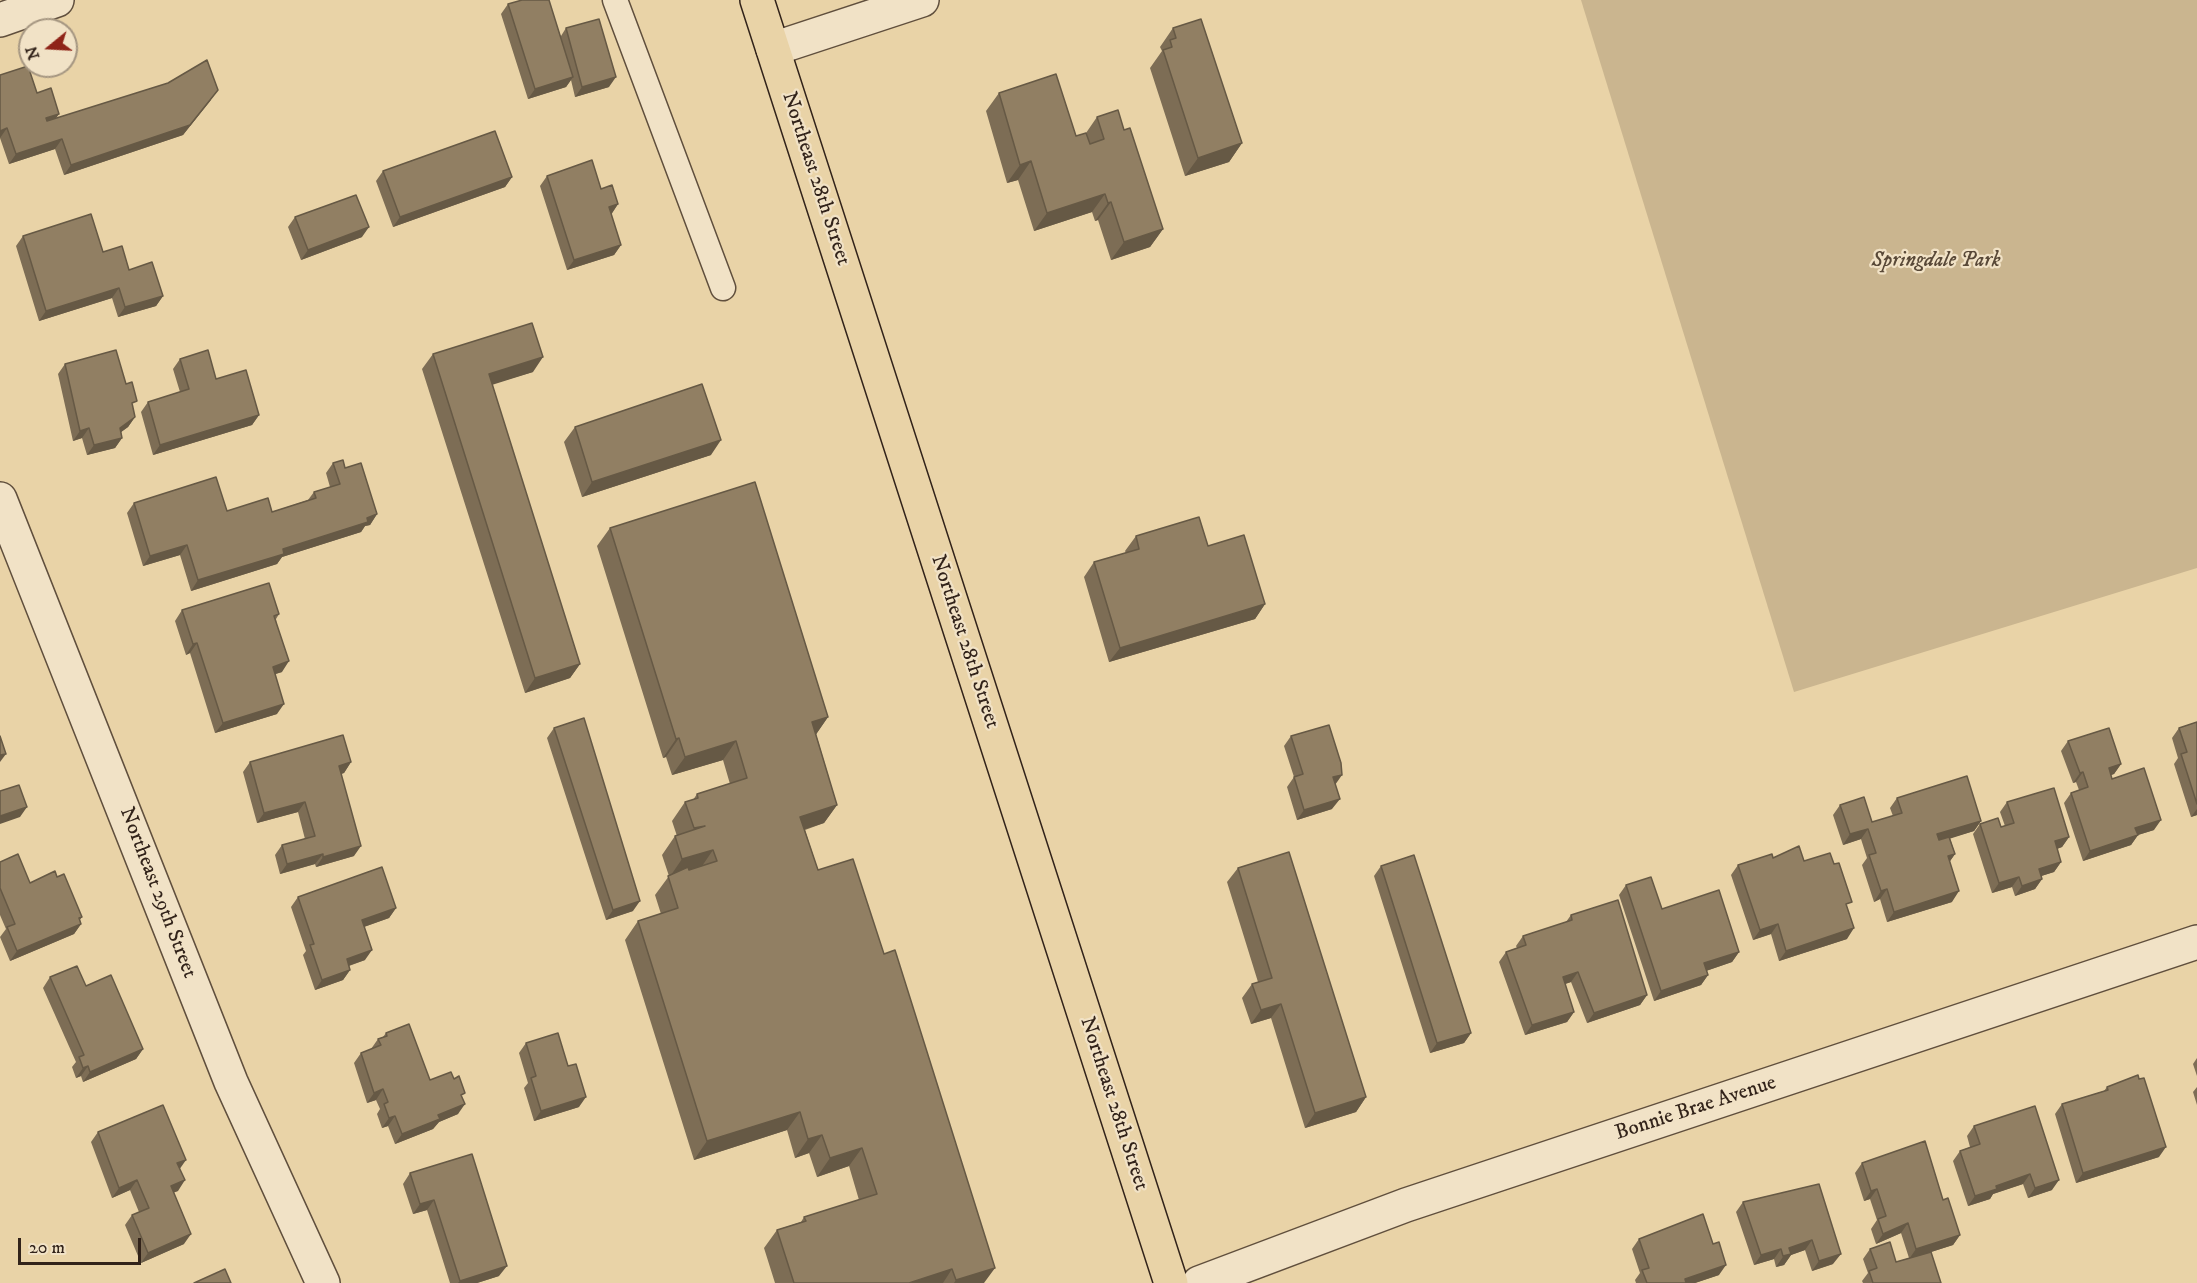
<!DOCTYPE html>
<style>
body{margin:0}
#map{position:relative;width:2197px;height:1283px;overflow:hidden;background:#e9d3a7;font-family:"IM FELL DW Pica",serif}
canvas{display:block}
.north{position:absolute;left:18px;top:18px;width:60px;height:60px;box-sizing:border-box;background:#f1e2c6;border:2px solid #a59681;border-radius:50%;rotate:252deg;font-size:16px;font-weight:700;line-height:24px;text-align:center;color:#32231a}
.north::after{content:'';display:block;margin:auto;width:21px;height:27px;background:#8f2418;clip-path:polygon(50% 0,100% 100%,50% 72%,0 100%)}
.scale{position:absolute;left:18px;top:1238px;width:123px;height:27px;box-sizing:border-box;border:3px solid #32231a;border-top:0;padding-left:8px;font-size:18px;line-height:21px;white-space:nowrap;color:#32231a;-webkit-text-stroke:4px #f1e2c6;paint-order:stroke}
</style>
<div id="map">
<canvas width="2197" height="1283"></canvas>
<div class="north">N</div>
<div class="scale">20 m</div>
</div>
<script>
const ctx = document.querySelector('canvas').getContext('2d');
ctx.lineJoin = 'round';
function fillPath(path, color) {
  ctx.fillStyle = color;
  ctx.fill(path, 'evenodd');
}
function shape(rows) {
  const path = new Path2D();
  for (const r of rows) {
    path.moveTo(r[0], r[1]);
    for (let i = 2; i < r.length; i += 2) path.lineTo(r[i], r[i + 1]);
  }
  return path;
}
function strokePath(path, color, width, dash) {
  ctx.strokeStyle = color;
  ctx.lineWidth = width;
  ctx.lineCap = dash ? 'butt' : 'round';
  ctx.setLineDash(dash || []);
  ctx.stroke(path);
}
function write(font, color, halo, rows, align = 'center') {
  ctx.font = font + ' "IM FELL DW Pica",serif';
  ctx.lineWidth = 4.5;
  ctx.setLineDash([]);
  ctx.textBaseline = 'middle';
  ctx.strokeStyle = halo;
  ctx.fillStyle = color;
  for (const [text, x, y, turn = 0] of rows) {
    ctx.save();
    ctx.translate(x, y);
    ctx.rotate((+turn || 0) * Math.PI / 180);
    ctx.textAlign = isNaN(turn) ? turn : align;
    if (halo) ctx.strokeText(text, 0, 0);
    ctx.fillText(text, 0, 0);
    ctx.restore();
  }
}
fillPath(shape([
 [1581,0,2197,0,2197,568,1794,692]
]), '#cab58f');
const service = shape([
 [615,0,723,288]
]);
const minor = shape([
 [0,20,57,0],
 [773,49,922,0],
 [0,499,231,1082,323,1283],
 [1199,1283,1406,1205,2197,942]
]);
const primary = shape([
 [757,0,1171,1283]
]);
strokePath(service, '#604f3d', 27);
strokePath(minor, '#604f3d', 36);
strokePath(primary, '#32231a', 36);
strokePath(service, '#f1e2c6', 24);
strokePath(minor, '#f1e2c6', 33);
strokePath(primary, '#e9d3a7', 33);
fillPath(shape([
 [508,4,561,36,566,28,609,87,575,97,571,80,566,87,528,99,501,14],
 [1173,28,1242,143,1229,162,1185,176,1150,68,1162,51,1160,47],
 [0,75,37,93,56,119,211,100,183,135,64,175,55,149,9,164,0,138],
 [999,93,1076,136,1086,133,1097,117,1124,130,1163,229,1150,247,1111,260,1098,220,1095,221,1092,212,1034,231,1018,180,1007,183,986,111],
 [383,171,512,177,505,187,393,227,376,181],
 [547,176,601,189,618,204,611,214,621,245,614,255,567,270,540,186],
 [295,217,362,237,301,260,288,227],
 [23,236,103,252,129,270,163,296,156,306,118,317,112,298,39,321,16,246],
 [433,354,533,372,492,384,580,664,570,678,525,693,422,369],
 [180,359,216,379,259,415,252,425,153,455,141,412,148,402,180,392,173,369],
 [65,364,126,384,135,417,128,427,121,432,122,438,115,448,87,455,82,438,73,441,58,374],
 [575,427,711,455,582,497,564,442],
 [333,463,345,468,377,514,370,525,365,526,361,532,282,557,277,564,191,591,180,555,143,566,127,513,134,503,227,511,272,512,308,500,314,492,330,487,326,473],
 [610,528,828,717,816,734,837,805,824,823,805,830,818,870,984,1283,775,1283,764,1248,777,1230,801,1222,804,1217,859,1200,849,1166,817,1177,809,1153,795,1158,787,1130,694,1160,625,940,638,921,661,914,655,895,669,876,662,855,675,836,677,836,672,821,685,802,693,800,697,794,730,784,723,760,672,775,666,757,663,758,597,546],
 [1136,536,1208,546,1265,604,1255,619,1109,662,1084,577,1094,562,1126,553,1125,551],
 [182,610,279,614,276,619,282,672,275,674,277,714,215,733,190,653,186,655,175,621],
 [2197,722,2197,815,2191,817,2174,764,2178,758,2172,738,2179,728],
 [554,728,633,911,606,920,547,738],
 [1291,736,1332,809,1297,820,1287,787,1294,777,1284,746],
 [2068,741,2121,764,2114,774,2111,775,2112,779,2154,830,2138,835,2131,845,2083,861,2064,803,2071,793,2079,790,2076,782,2073,783,2061,751],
 [250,762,351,762,344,773,341,774,354,856,316,867,315,864,280,874,275,855,282,845,305,839,298,812,257,823,243,772],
 [1897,798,1981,821,1974,831,1950,838,1955,854,1950,861,1952,902,1887,922,1880,899,1874,902,1862,865,1867,858,1861,839,1843,845,1833,815,1840,805,1872,822,1893,816,1890,808],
 [2007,802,2069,837,2062,847,2057,849,2061,862,2054,872,2041,876,2042,879,2035,889,2015,896,2012,887,1992,893,1973,834,1980,824,2001,827,2005,826,2000,812],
 [1773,858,1804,861,1848,908,1847,939,1779,961,1771,934,1753,940,1731,875,1738,865],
 [0,862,80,920,81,924,74,934,10,961,0,937,6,929,0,915],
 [1381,866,1471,1033,1464,1043,1430,1053,1374,876],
 [1238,868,1366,1097,1356,1112,1305,1128,1271,1018,1251,1024,1242,998,1252,984,1258,982,1227,882],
 [1626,885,1662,909,1739,952,1732,962,1706,971,1708,975,1701,985,1654,1001,1619,895],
 [298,897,396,908,389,918,364,927,365,960,349,966,350,970,343,980,315,990,303,955,306,951,291,907],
 [1571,915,1647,995,1640,1005,1587,1023,1571,982,1565,984,1574,1012,1567,1022,1525,1035,1499,962,1506,952,1517,948,1516,946,1523,936,1566,922],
 [50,977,86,986,143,1049,136,1059,83,1082,81,1076,76,1078,72,1067,76,1062,43,988],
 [386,1033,430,1080,462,1098,458,1114,439,1122,433,1129,395,1144,388,1126,382,1128,377,1114,380,1109,376,1100,367,1103,354,1063,361,1053,371,1049,378,1039,383,1037],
 [526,1043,579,1107,534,1121,524,1088,528,1083,519,1053],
 [2197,1058,2197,1076,2193,1064],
 [2107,1087,2159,1157,2076,1183,2055,1114,2062,1104,2104,1091],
 [2197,1087,2197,1105,2193,1092],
 [1974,1126,2052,1190,2028,1198,2023,1184,1993,1194,1990,1199,1968,1206,1953,1161,1960,1151,1970,1147,1967,1136],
 [98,1132,180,1169,178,1191,174,1192,184,1244,141,1263,125,1225,132,1215,139,1212,130,1190,112,1198,91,1142],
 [472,1154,499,1276,477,1283,450,1283,427,1210,413,1214,403,1184,410,1173],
 [1862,1163,1943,1200,1960,1235,1953,1245,1931,1252,1941,1283,1863,1283,1862,1281,1868,1273,1863,1259,1870,1249,1896,1262,1909,1258,1901,1233,1876,1244,1871,1229,1877,1220,1870,1199,1864,1201,1855,1173],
 [1819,1184,1833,1264,1812,1271,1805,1250,1791,1255,1784,1265,1776,1267,1774,1259,1754,1265,1736,1212,1743,1202],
 [1639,1239,1719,1275,1695,1283,1636,1283,1635,1280,1640,1273,1632,1249]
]), '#7d6d55');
fillPath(shape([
 [573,77,566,87,528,99,535,89],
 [616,77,609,87,575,97,582,87],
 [218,90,183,135,64,175,71,165],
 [59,114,52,124,39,128,46,118],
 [7,128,0,138,0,131],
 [62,139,55,149,9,164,16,154],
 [1242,143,1229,162,1185,176,1198,158],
 [1031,161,1018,180,1007,183,1020,165],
 [512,177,505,187,393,227,400,217],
 [1105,194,1092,212,1034,231,1047,213],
 [1111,202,1098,220,1095,221,1108,203],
 [618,204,611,215,609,207],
 [369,227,362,237,301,260,308,250],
 [1163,229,1150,247,1111,260,1124,242],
 [621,245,614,255,567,270,574,260],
 [119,288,112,298,39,321,46,311],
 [163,296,156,306,118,317,125,307],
 [543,357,533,372,479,389,489,374],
 [259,415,252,425,153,455,160,445],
 [135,417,128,427,113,438,120,428],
 [89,428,82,438,73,441,80,431],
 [122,438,115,448,87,455,94,445],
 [721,440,711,455,582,497,592,482],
 [377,514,370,525,365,526,361,532,282,557,277,564,191,591,198,580],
 [187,545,180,555,143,566,150,556],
 [1265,604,1255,619,1109,662,1120,648],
 [197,643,190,653,186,655,193,644],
 [289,661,282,672,266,677,273,667],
 [580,664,570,678,525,693,535,678],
 [284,704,277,714,215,733,223,723],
 [828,717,815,736,812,722],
 [679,738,666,757,663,758,676,739],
 [736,741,723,760,672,775,685,757],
 [6,754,0,762,0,755],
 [351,762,344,773,331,777,339,766],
 [2121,764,2114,774,2102,778,2109,768],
 [2083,772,2076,782,2073,783,2080,773],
 [1342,775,1335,785,1333,777],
 [1340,799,1332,809,1297,820,1304,810],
 [305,802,298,812,257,823,264,813],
 [837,805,824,823,787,835,800,817],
 [27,807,20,817,0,824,0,816],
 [2197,809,2197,815,2191,817],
 [2161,820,2154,830,2128,838,2135,828],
 [1981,821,1974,831,1930,845,1937,834],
 [1868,829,1861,839,1843,845,1850,834],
 [2138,835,2131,845,2083,861,2090,851],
 [2069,837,2062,847,2048,852,2055,841],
 [361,846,354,856,316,867,323,857],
 [713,850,700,869,669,878,682,859],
 [323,854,315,864,280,874,287,864],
 [1955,854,1948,864,1948,856],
 [2061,862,2054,872,2032,879,2039,869],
 [2019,877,2012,887,1992,893,1999,883],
 [2042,879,2035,889,2015,896,2022,886],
 [1887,889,1880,899,1874,902,1881,891],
 [1959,891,1952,902,1887,922,1894,912],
 [640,901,633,911,606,920,613,910],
 [396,908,389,918,355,930,362,920],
 [82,917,75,926,81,924,74,934,10,961,17,951],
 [1778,924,1771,934,1753,940,1760,930],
 [1854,928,1847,939,1779,961,1786,951],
 [372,950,365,960,339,969,347,959],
 [1739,952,1732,962,1697,974,1704,963],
 [350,970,343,980,315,990,322,980],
 [1578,972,1571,982,1556,987,1563,977],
 [1708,975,1701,985,1654,1001,1661,991],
 [1647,995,1640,1005,1587,1023,1594,1013],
 [1281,1004,1271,1018,1251,1024,1261,1010],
 [1574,1012,1567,1022,1525,1035,1532,1025],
 [1471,1033,1464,1043,1430,1053,1437,1043],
 [143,1049,136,1059,83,1082,90,1072],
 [88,1066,81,1076,76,1078,83,1068],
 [383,1089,376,1100,367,1103,374,1093],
 [586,1097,579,1107,534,1121,541,1111],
 [1366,1097,1356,1112,1305,1128,1315,1113],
 [465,1104,458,1114,439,1122,433,1129,395,1144,402,1134,438,1115],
 [800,1112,787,1130,694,1160,707,1141],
 [395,1116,388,1126,382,1128,389,1118],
 [822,1135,809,1153,795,1158,808,1139],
 [2166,1147,2159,1157,2076,1183,2083,1173],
 [862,1148,849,1166,817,1177,830,1158],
 [186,1160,179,1170,177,1163],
 [2030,1174,2023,1184,1993,1194,1990,1199,1968,1206,1975,1196,1996,1186],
 [137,1180,130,1190,112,1198,119,1188],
 [185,1180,178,1191,164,1196,171,1186],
 [2059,1180,2052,1190,2028,1198,2035,1188],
 [1877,1189,1870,1199,1864,1201,1871,1191],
 [434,1200,427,1210,413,1214,420,1204],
 [1908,1223,1901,1233,1876,1244,1883,1234],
 [191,1234,184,1244,141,1263,148,1253],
 [1960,1235,1953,1245,1909,1259,1916,1249],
 [1812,1240,1805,1250,1791,1255,1784,1265,1776,1267,1789,1248],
 [1781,1249,1774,1259,1754,1265,1761,1255],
 [1841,1254,1833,1264,1812,1271,1819,1261],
 [1726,1265,1719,1275,1695,1283,1682,1283,1685,1279],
 [507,1266,499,1276,477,1283,458,1283,460,1281],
 [995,1268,984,1283,954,1283,956,1280],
 [952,1269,943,1283,909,1283]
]), '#665945');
const building = shape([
 [522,0,549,0,573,77,535,89,508,4,522,0],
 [599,19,616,77,582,87,566,28,599,19],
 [1201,19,1242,143,1198,158,1163,50,1172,47,1170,40,1176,38,1173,28,1201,19],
 [207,60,218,90,190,125,71,165,62,139,16,154,7,128,0,131,0,75,28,66,37,93,51,88,59,114,46,118,47,121,168,83,207,60],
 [1056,74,1076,136,1086,133,1090,144,1104,139,1097,117,1118,110,1124,130,1130,128,1163,229,1124,242,1111,202,1108,203,1105,194,1047,213,1031,161,1020,165,999,93,1056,74],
 [495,131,512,177,400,217,383,171,495,131],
 [592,160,601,189,612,185,618,204,609,207,621,245,574,260,547,176,592,160],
 [356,195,369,227,308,250,295,217,356,195],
 [91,214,103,252,122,246,129,270,152,262,163,296,125,307,119,288,46,311,23,236,91,214],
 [532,323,543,357,489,374,580,664,535,678,433,354,532,323],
 [116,350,126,384,132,382,137,401,132,403,135,417,120,428,122,438,94,445,89,428,80,431,65,364,116,350],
 [208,350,216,379,246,370,259,415,160,445,148,402,189,389,180,359,208,350],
 [702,384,721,440,592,482,575,427,702,384],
 [343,460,345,468,361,463,377,514,367,518,368,522,283,549,284,554,198,580,187,545,150,556,134,503,216,477,227,511,268,498,272,512,316,498,314,492,340,484,333,463,343,460],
 [755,482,828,717,812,722,837,805,800,817,818,870,853,859,884,954,895,950,995,1268,956,1280,952,1269,909,1283,794,1283,777,1230,806,1221,804,1217,877,1194,862,1148,830,1158,822,1135,808,1139,800,1112,707,1141,638,921,678,908,668,876,688,867,689,870,717,861,713,850,682,859,675,836,705,826,694,828,685,802,698,798,697,794,747,778,736,741,685,757,679,738,676,739,610,528,755,482],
 [1199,517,1208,546,1244,535,1265,604,1120,648,1094,562,1139,549,1136,536,1199,517],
 [269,583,279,614,274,616,289,661,273,667,284,704,223,723,197,643,193,644,182,610,269,583],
 [584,718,640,901,613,910,554,728,584,718],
 [2197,722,2197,804,2181,754,2187,752,2179,728,2197,722],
 [1329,725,1341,763,1342,775,1333,777,1340,799,1304,810,1294,777,1303,774,1291,736,1329,725],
 [2109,728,2121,764,2109,768,2112,779,2144,768,2161,820,2135,828,2138,835,2090,851,2071,793,2088,787,2083,772,2080,773,2068,741,2109,728],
 [343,735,351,762,339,766,361,846,323,857,323,854,287,864,282,845,315,836,305,802,264,813,250,762,343,735],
 [0,736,6,754,0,755,0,736],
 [1967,776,1981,821,1937,834,1939,840,1949,837,1955,854,1948,856,1959,891,1894,912,1887,889,1881,891,1869,855,1876,853,1868,829,1850,834,1840,805,1864,797,1872,822,1902,813,1897,798,1967,776],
 [19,785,27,807,0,816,0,791,19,785],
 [2054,788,2069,837,2055,841,2061,862,2039,869,2042,879,2022,886,2019,877,1999,883,1980,824,1998,818,2001,827,2014,823,2007,802,2054,788],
 [1799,846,1804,861,1830,853,1834,864,1839,863,1852,902,1846,904,1854,928,1786,951,1778,924,1760,930,1738,865,1772,854,1773,858,1799,846],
 [1289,852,1366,1097,1315,1113,1281,1004,1261,1010,1252,984,1272,978,1238,868,1289,852],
 [18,854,30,883,55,871,57,877,64,874,82,917,79,918,81,924,17,951,7,927,15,924,0,888,0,862,18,854],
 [1414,855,1471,1033,1437,1043,1381,866,1414,855],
 [382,867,396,908,362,920,372,950,347,959,350,970,322,980,310,945,314,944,298,897,382,867],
 [1651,877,1662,909,1719,890,1739,952,1704,963,1708,975,1661,991,1626,885,1651,877],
 [1618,900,1647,995,1594,1013,1578,972,1563,977,1574,1012,1532,1025,1506,952,1526,945,1523,936,1572,920,1571,915,1618,900],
 [77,966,86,986,111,975,143,1049,90,1072,88,1066,83,1068,79,1057,84,1055,50,977,77,966],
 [409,1024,430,1080,451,1072,454,1079,459,1076,465,1093,461,1095,465,1104,438,1115,440,1119,402,1134,395,1116,389,1118,384,1104,388,1102,383,1089,374,1093,361,1053,381,1045,378,1039,387,1036,386,1033,409,1024],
 [558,1033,568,1066,576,1064,586,1097,541,1111,531,1078,536,1076,526,1043,558,1033],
 [2138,1075,2139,1079,2144,1078,2166,1147,2083,1173,2062,1104,2108,1090,2107,1087,2138,1075],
 [163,1105,186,1160,177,1163,185,1180,171,1186,191,1234,148,1253,132,1215,149,1208,137,1180,119,1188,98,1132,163,1105],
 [2035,1106,2059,1180,2035,1188,2030,1174,1996,1186,1997,1189,1975,1196,1960,1151,1980,1144,1974,1126,2035,1106],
 [1925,1141,1943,1200,1948,1198,1960,1235,1916,1249,1908,1223,1883,1234,1878,1219,1886,1216,1877,1189,1871,1191,1862,1163,1925,1141],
 [472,1154,507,1266,460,1281,434,1200,420,1204,410,1173,472,1154],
 [1819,1184,1841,1254,1819,1261,1812,1240,1789,1248,1791,1254,1783,1256,1781,1249,1761,1255,1743,1202,1819,1184],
 [1703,1214,1713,1244,1719,1242,1726,1265,1685,1279,1686,1283,1647,1283,1642,1270,1649,1268,1639,1239,1703,1214],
 [1890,1242,1896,1262,1931,1252,1941,1283,1873,1283,1869,1271,1877,1268,1870,1249,1890,1242],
 [225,1269,231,1283,194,1283,225,1269]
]);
fillPath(building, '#917f63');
strokePath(building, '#665945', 1.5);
write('21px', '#32231a', '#f1e2c6', [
 ["Northeast 28th Street",815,179,72],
 ["Northeast 28th Street",964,642,72],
 ["Northeast 29th Street",157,893,69],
 ["Northeast 28th Street",1113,1104,72],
 ["Bonnie Brae Avenue",1696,1109,-18]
]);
write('italic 21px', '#584837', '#f1e2c6', [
 ["Springdale Park",1936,262]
]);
</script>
